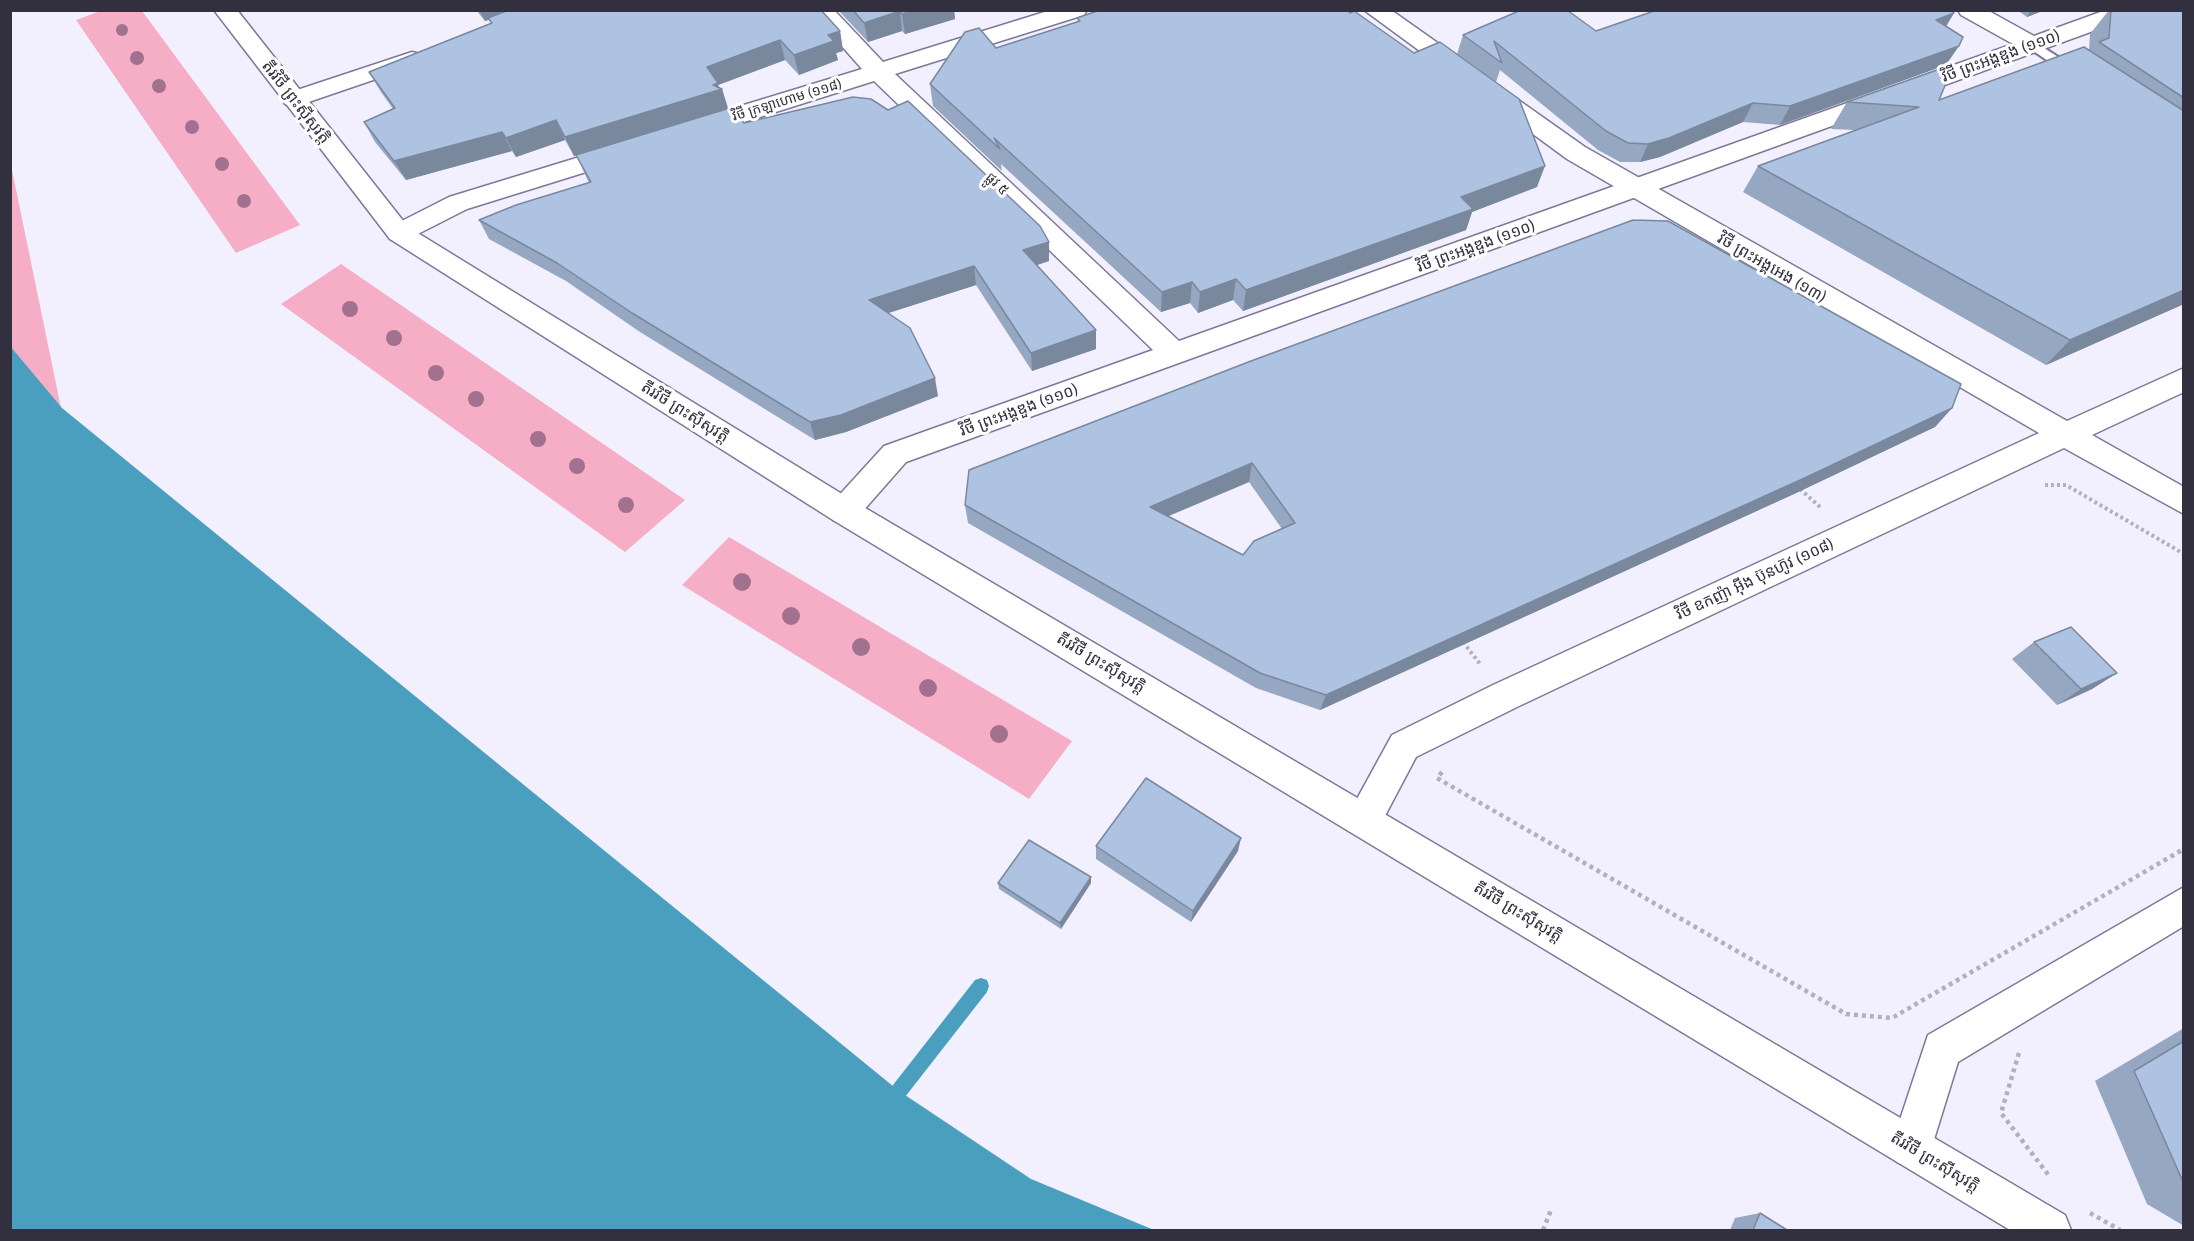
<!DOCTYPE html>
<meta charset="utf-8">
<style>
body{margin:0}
#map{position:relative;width:2194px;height:1241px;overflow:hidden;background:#f2f0ff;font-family:"Public Sans",sans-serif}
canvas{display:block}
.frame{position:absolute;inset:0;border:12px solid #32303e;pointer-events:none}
</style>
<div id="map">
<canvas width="2194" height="1241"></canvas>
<div class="frame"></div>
</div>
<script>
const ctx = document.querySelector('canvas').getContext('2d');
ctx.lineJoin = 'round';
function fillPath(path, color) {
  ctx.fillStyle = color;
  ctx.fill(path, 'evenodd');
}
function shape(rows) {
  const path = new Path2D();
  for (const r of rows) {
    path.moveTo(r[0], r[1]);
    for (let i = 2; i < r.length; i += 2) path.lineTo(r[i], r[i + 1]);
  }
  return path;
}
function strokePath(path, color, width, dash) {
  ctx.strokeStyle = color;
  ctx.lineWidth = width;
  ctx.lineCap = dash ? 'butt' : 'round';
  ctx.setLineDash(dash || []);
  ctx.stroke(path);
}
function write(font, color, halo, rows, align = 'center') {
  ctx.font = font + ' "Public Sans","Noto Sans Khmer",sans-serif';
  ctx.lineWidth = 6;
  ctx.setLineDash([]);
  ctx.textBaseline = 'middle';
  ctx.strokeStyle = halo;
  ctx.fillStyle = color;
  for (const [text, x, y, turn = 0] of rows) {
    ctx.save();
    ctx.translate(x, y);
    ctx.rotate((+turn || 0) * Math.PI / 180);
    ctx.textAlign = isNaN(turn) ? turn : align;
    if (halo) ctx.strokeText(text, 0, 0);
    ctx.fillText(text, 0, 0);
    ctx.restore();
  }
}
fillPath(shape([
 [103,10,142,11,300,225,236,253,76,20],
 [11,165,61,408,11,347],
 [341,264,685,500,625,552,281,304],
 [729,537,1072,741,1029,799,682,585]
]), '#f6aec6');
fillPath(shape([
 [11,347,62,408,899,1091,1031,1179,1154,1230,11,1230]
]), '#4b9fbe');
fillPath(shape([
 [981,978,987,980,989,986,987,992,905,1097,899,1099,893,1097,891,1091,893,1085,975,980,981,978]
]), '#4b9fbe');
const service = shape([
 [2033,41,2074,67,2074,73,2066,73,2029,48,2029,42,2033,41]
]);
const minor = shape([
 [810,10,834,10,883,62,1051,10,1087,10,1084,15,895,74,1179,341,2013,44,1961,15,1958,10,1987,10,2034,36,2106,10,2140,10,2137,15,2041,50,906,462,855,520,844,524,833,520,828,511,833,502,884,446,1153,350,874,81,706,134,697,136,688,134,685,128,688,122,862,69,810,10],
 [622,144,631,146,635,152,631,158,467,209,408,239,399,242,390,239,386,233,390,227,449,197,622,144]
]);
const tertiary = shape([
 [1364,10,1391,10,1585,147,2067,421,2184,368,2184,392,2092,435,2184,487,2184,514,2064,448,1517,707,1416,757,1377,831,1364,836,1351,831,1346,819,1392,735,1493,685,2039,433,1567,159,1364,10],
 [412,52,420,54,424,59,420,64,294,107,285,104,282,99,285,94,412,52],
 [2184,887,2184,926,1958,1062,1927,1162,1912,1168,1897,1162,1891,1147,1928,1035,2184,887]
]);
const secondary = shape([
 [214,10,237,10,408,227,855,502,2065,1215,2071,1230,2010,1230,833,520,390,239,214,10]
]);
strokePath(service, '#7d7898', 4);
strokePath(minor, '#7d7898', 3);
strokePath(tertiary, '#7d7898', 3);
strokePath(secondary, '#7d7898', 3);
strokePath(shape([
 [2045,485,2066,485,2184,554],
 [1800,489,1821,508],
 [1463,642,1480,664]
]), '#b2b0bf', 4, [3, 3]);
strokePath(shape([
 [1442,772,1437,778,1846,1014,1892,1018,2184,849],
 [2019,1053,2001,1113,2050,1177],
 [2090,1213,2120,1230],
 [1543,1230,1551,1210]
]), '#b2b0bf', 4.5, [4, 4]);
fillPath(service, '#fff');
fillPath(minor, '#fff');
fillPath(tertiary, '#fff');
fillPath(secondary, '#fff');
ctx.fillStyle = '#a2718f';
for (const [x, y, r] of [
 [122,30,6],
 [137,58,7],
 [159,86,7],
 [192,127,7],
 [222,164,7],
 [244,201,7],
 [350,309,8],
 [394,338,8],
 [436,373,8],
 [476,399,8],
 [538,439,8],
 [577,466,8],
 [626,505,8],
 [742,582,9],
 [791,616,9],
 [861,647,9],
 [928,688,9],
 [999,734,9]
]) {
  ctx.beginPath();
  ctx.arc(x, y, r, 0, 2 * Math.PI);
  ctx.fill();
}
fillPath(shape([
 [476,10,821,10,840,31,843,51,836,53,838,60,799,75,785,60,718,85,719,88,722,89,728,108,744,123,1049,242,1049,261,1037,265,1096,349,1032,371,976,285,888,313,938,396,846,432,815,440,640,332,566,281,489,239,479,220,589,183,576,155,574,156,565,140,516,157,512,151,406,180,375,142,364,122,393,109,381,92,369,72,491,23,489,20,485,21],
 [838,10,954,10,955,19,905,34,902,31,868,42],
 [2017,10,2045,10,2027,17],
 [2109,10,2184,10,2184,304,2046,365,1743,192,1758,166,1855,130,1831,129,1847,102,1939,100,2089,51,2090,34],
 [1954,13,1946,27,1946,65,1780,125,1743,122,1660,157,1640,162,1620,162,1598,150,1500,70,1496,82,1457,54,1463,35,1596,31],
 [1077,18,1537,187,1472,212,1466,230,1243,311,1233,300,1198,313,1190,303,1161,312,1001,164,1002,171,933,106,930,84,996,48,1078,22],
 [1952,408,1935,427,1794,494,1320,710,1256,688,968,523,965,505,969,470],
 [1249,482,1282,529,1243,555,1169,516],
 [2034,642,2117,673,2092,689,2057,705,2012,659],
 [1096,846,1238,851,1191,922,1096,859],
 [998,883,1091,883,1061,929,999,889],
 [2184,1028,2184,1226,2147,1204,2095,1081],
 [1760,1213,1787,1230,1730,1230,1735,1218]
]), '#96a7c2');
fillPath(shape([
 [479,10,514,10,485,21],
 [915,10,954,10,955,19,905,34,902,14],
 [2031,10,2045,10,2027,17],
 [900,11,902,31,868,42,864,23],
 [1954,13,1942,32,1936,20],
 [840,31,843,51,836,53,838,60,799,75,794,55,828,35],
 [780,40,785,60,718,85,720,89,722,89,728,109,574,156,565,137,707,67],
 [1959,46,1946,65,1780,125,1790,106],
 [1753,103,1743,122,1660,157,1640,162,1648,144],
 [556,120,565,140,516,157,506,138],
 [502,132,512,151,406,180,394,161],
 [1545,166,1537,187,1472,212,1466,230,1243,311,1246,290,1461,197],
 [1049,242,1049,261,1025,269,1023,250],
 [974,266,976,285,873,318,869,300],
 [1236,279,1233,300,1198,313,1200,292],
 [1192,282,1190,303,1161,312,1162,292],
 [2184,290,2184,304,2046,365,2070,340],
 [1096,330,1096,349,1032,371,1031,353],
 [935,378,938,396,846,432,815,440,810,422],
 [1952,408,1935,427,1794,494,1320,710,1326,695],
 [1252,463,1249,482,1149,524,1150,507],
 [2117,673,2092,689,2057,705,2081,689],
 [1241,838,1238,851,1191,922,1193,911],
 [1091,877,1091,883,1061,929,1060,923]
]), '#7a889e');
const building = shape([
 [509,10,821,10,840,31,828,35,834,41,794,55,780,40,707,67,718,83,713,85,722,89,565,137,556,120,506,138,502,132,394,161,364,122,395,108,369,72,492,23,488,18,509,10],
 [853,10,915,10,902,14,900,11,864,23,853,10],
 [1100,10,1347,10,1350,13,1354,11,1414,53,1440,42,1519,99,1545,166,1461,197,1473,209,1246,290,1236,279,1200,292,1192,282,1162,292,994,138,1000,149,930,84,965,32,979,28,996,48,1080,21,1077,18,1100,10],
 [1521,10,1567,10,1596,31,1657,10,1950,10,1954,13,1936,20,1963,37,1959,46,1790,106,1753,103,1669,138,1648,144,1628,143,1606,131,1494,41,1502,63,1463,35,1521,10],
 [2111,10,2184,10,2184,98,2099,42,2109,38,2111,10],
 [2084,47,2184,111,2184,290,2070,340,1758,166,1919,107,1847,102,1954,64,1939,100,2084,47],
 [853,97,871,99,888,110,908,101,1040,226,1049,242,1023,250,1096,330,1031,353,974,266,869,300,910,328,935,378,841,415,810,422,632,313,557,263,479,220,516,205,591,182,576,155,733,107,744,123,853,97],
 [1633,220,1668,221,1961,384,1952,408,1809,476,1326,695,1260,673,965,505,969,470,1251,361,1633,220],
 [1252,463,1295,523,1254,541,1243,555,1150,507,1252,463],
 [2071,627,2117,673,2081,689,2034,642,2071,627],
 [1146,778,1241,838,1193,911,1096,846,1146,778],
 [1029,840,1091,877,1060,923,998,883,1029,840],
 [2184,1041,2184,1184,2134,1071,2184,1041],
 [1760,1213,1787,1230,1753,1230,1760,1213]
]);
fillPath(building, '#aec2e1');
strokePath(building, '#7a889e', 1.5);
write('14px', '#32303e', '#fff', [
 ["វិថី ក្រឡាហោម (១១៨)",787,100,-17],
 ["ផ្លូវ ៥",997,184,44]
]);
write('16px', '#32303e', '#fff', [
 ["វិថី ព្រះអង្គឌួង (១១០)",2001,56,-20],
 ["តីរវិថី ព្រះស៊ីសុវត្តិ",296,102,52],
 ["វិថី ព្រះអង្គឌួង (១១០)",1476,246,-20],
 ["វិថី ព្រះអង្គអេង (១៣)",1772,268,30],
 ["វិថី ព្រះអង្គឌួង (១១០)",1019,410,-20],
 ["តីរវិថី ព្រះស៊ីសុវត្តិ",685,412,32],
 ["វិថី ឧកញ៉ា អ៊ីង ប៊ុនហ៊ូវ (១០៨)",1755,579,-25],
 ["តីរវិថី ព្រះស៊ីសុវត្តិ",1101,663,31],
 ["តីរវិថី ព្រះស៊ីសុវត្តិ",1518,912,31],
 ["តីរវិថី ព្រះស៊ីសុវត្តិ",1935,1162,31]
]);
</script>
